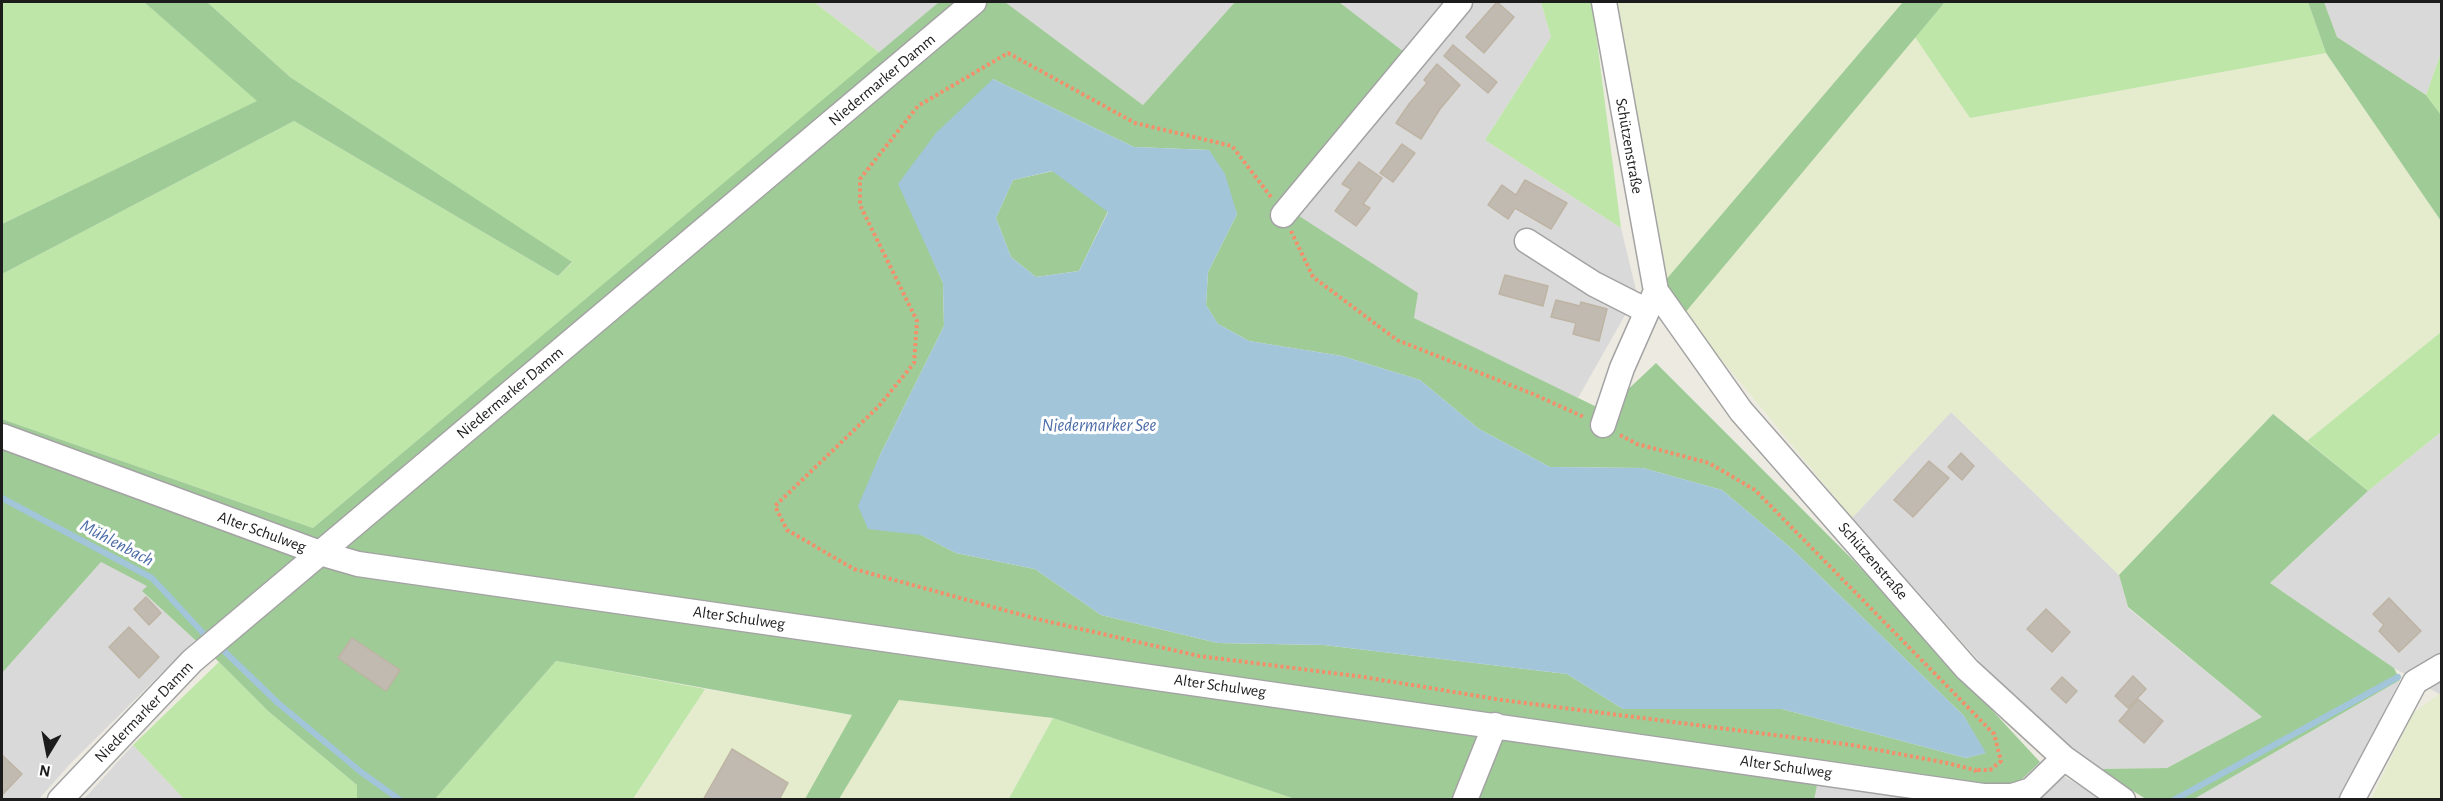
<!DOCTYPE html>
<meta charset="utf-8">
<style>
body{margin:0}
#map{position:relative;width:2443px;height:801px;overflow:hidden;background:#edebe1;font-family:"Alegreya Sans",sans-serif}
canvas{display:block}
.frame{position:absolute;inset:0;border:3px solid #1c1c1c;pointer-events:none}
.north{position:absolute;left:18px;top:723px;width:60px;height:60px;-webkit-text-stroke:4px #fff;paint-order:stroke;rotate:190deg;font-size:16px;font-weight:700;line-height:24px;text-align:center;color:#1c1c1c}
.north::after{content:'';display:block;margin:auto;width:21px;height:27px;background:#1c1c1c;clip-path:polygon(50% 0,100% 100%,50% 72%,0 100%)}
</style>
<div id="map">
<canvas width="2443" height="801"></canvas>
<div class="frame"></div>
<div class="north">N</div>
</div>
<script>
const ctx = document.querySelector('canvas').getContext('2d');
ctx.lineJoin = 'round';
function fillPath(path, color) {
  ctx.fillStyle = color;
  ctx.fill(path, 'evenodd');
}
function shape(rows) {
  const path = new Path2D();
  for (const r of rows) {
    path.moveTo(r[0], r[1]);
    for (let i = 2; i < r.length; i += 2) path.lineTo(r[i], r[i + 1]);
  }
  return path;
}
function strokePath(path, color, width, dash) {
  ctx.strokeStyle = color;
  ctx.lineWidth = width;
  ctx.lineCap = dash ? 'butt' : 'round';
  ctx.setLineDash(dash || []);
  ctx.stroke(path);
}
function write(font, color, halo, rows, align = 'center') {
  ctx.font = font + ' "Alegreya Sans",sans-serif';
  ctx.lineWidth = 6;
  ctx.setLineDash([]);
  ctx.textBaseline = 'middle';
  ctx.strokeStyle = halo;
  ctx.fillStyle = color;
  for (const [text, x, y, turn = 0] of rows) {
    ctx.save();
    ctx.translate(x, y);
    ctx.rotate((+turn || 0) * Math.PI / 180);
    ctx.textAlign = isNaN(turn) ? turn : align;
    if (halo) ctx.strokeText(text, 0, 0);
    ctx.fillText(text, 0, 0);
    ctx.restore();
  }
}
fillPath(shape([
 [814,2,939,2,880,53],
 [1005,2,1235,2,1143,105],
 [1339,2,1541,2,1551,37,1485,140,1621,228,1637,294,1578,398,1413,318,1279,203,1403,52],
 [2324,2,2441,2,2441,53,2426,95,2337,37],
 [1951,412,2119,575,2128,608,2262,717,2167,768,2097,769,2010,696,1852,518],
 [2441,432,2441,695,2394,668,2270,583,2368,491],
 [101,562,148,586,143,592,195,640,70,764,39,799,2,800,2,673],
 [2400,680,2341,799,2194,799],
 [133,745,184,799,83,800],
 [2040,762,2102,799,2001,800],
 [1816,785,1921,799,1814,800]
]), '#dad9d9');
fillPath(shape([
 [1615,2,1903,2,1664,282],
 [1915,37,1970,118,2326,53,2441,221,2441,332,2307,441,2273,414,2119,575,1951,412,1852,518,1684,314],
 [705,689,852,715,899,700,1053,718,1008,799,633,800],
 [2439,694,2442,695,2441,799,2371,799,2413,713]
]), '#e5eccd');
fillPath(shape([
 [2,2,144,2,258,101,2,224],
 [207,2,814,2,880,53,313,528,2,419,2,274,294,121,558,276,572,263,290,77],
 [1541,2,1592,2,1621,228,1485,140,1551,37],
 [1945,2,2308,2,2326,53,1970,118,1915,37],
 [2441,53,2441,115,2426,95],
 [2441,332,2441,432,2368,491,2307,441],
 [556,661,705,689,633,799,435,799],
 [219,662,268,711,357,785,357,799,184,799,133,745],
 [1053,718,1295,799,1008,800]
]), '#bde6a8');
fillPath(shape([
 [144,2,207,2,290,77,572,262,558,276,294,121,2,274,2,224,257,101],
 [939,2,1005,2,1143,105,1235,2,1339,2,1404,52,1279,203,1418,293,1414,318,1605,411,1656,363,1855,562,2040,762,2001,799,1921,799,1817,785,1814,800,1295,799,1053,718,899,700,839,799,805,799,852,715,556,661,435,799,357,799,357,785,268,711,219,662,142,591,147,586,101,562,2,673,2,419,313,528],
 [993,79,1134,147,1209,150,1237,214,1208,272,1206,305,1218,324,1249,341,1342,356,1420,380,1479,429,1550,467,1643,468,1722,490,1792,549,1964,716,1985,753,1966,758,1782,709,1623,709,1567,674,1324,645,1218,643,1101,615,1035,569,956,553,921,535,879,457,944,326,943,283,925,242],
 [1903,2,1945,2,1684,314,1664,282],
 [2308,2,2324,2,2337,37,2426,95,2441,115,2441,221,2326,53],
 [1053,171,1108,211,1079,271,1036,277,1011,257,996,218,1013,180],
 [2273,414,2368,491,2270,583,2394,668,2400,680,2194,799,2146,799,2097,769,2167,768,2262,717,2128,607,2119,575]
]), '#9fcb97');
fillPath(shape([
 [993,79,1134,147,1209,150,1225,174,1237,214,1208,272,1206,305,1218,324,1249,341,1342,356,1420,380,1479,429,1550,467,1643,468,1722,490,1792,549,1964,716,1986,753,1966,758,1782,709,1623,709,1567,674,1324,645,1218,643,1101,615,1035,569,956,553,921,535,868,529,858,506,879,457,944,326,943,283,898,184,936,133],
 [1052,171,1108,212,1079,271,1036,277,1011,257,996,218,1013,180]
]), '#a3c5da');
strokePath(shape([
 [2,498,152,578,203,633],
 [222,649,278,703,361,772,400,800],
 [2174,800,2398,677]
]), '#a3c5da', 6);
const building = shape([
 [1497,2,1514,17,1484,53,1466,37,1497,2],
 [1453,45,1497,82,1488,93,1444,56,1453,45],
 [1437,64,1460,85,1440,109,1421,139,1396,123,1409,104,1427,83,1424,80,1437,64],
 [1402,144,1415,153,1393,182,1380,173,1402,144],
 [1359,162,1382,178,1363,204,1370,208,1356,226,1335,211,1351,189,1342,184,1359,162],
 [1525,180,1567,203,1551,229,1515,208,1508,219,1488,205,1502,185,1516,195,1525,180],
 [1505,275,1548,286,1543,306,1499,294,1505,275],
 [1556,300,1580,306,1581,302,1607,309,1599,341,1573,334,1576,323,1551,317,1556,300],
 [1961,453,1974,466,1962,480,1948,467,1961,453],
 [1929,461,1949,478,1913,517,1894,500,1929,461],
 [146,597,161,613,149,625,134,609,146,597],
 [2389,598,2421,631,2399,652,2379,631,2384,625,2373,614,2389,598],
 [2046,609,2070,632,2052,652,2027,629,2046,609],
 [129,627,159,657,139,678,109,647,129,627],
 [352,638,400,670,386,691,338,658,352,638],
 [2133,676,2146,689,2128,708,2115,696,2133,676],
 [2062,677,2077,691,2066,703,2051,689,2062,677],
 [2138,699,2163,721,2144,743,2119,721,2138,699],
 [732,749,788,783,779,800,703,800,732,749],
 [2,755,22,774,2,795,2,755]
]);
fillPath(building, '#c1bab1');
strokePath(building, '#beb4a4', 1.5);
const minor = shape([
 [1604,2,1656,291,1741,411,1967,669,2064,758,2123,800],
 [1283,215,1460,2],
 [1527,241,1594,284,1647,311],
 [1603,425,1622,368,1656,291],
 [2,436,320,553,358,564,1983,796,2012,796,2031,790,2064,758],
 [60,800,192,661,974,2],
 [1465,800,1495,725],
 [2352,800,2415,682,2442,666]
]);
strokePath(minor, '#a3a3a3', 27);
strokePath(shape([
 [1271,197,1232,146,1135,123,1008,53,918,106,860,179,860,205,917,321,914,363,879,406,775,506,787,530,854,569,1037,619,1199,656,1364,677,1502,700,1852,745,1947,763,1975,770,1977,775],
 [1291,231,1313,277,1397,340,1533,394,1584,417],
 [1620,435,1637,444,1709,463,1755,490,1994,734,2001,761,1990,770,1975,770]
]), '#f58e6a', 4, [3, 3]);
strokePath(minor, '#fff', 24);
write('16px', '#1c1c1c', '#fff', [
 ["Niedermarker Damm",882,80,-40],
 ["Schützenstraße",1629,146,80],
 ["Niedermarker Damm",510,393,-40],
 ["Alter Schulweg",262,532,20],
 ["Schützenstraße",1873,561,49],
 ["Alter Schulweg",739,618,8],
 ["Alter Schulweg",1220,686,8],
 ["Niedermarker Damm",144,712,-46],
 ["Alter Schulweg",1786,767,8]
]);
write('italic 18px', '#4c6ca8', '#fff', [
 ["Niedermarker See",1099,426],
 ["Mühlenbach",117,543,28]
]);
</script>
